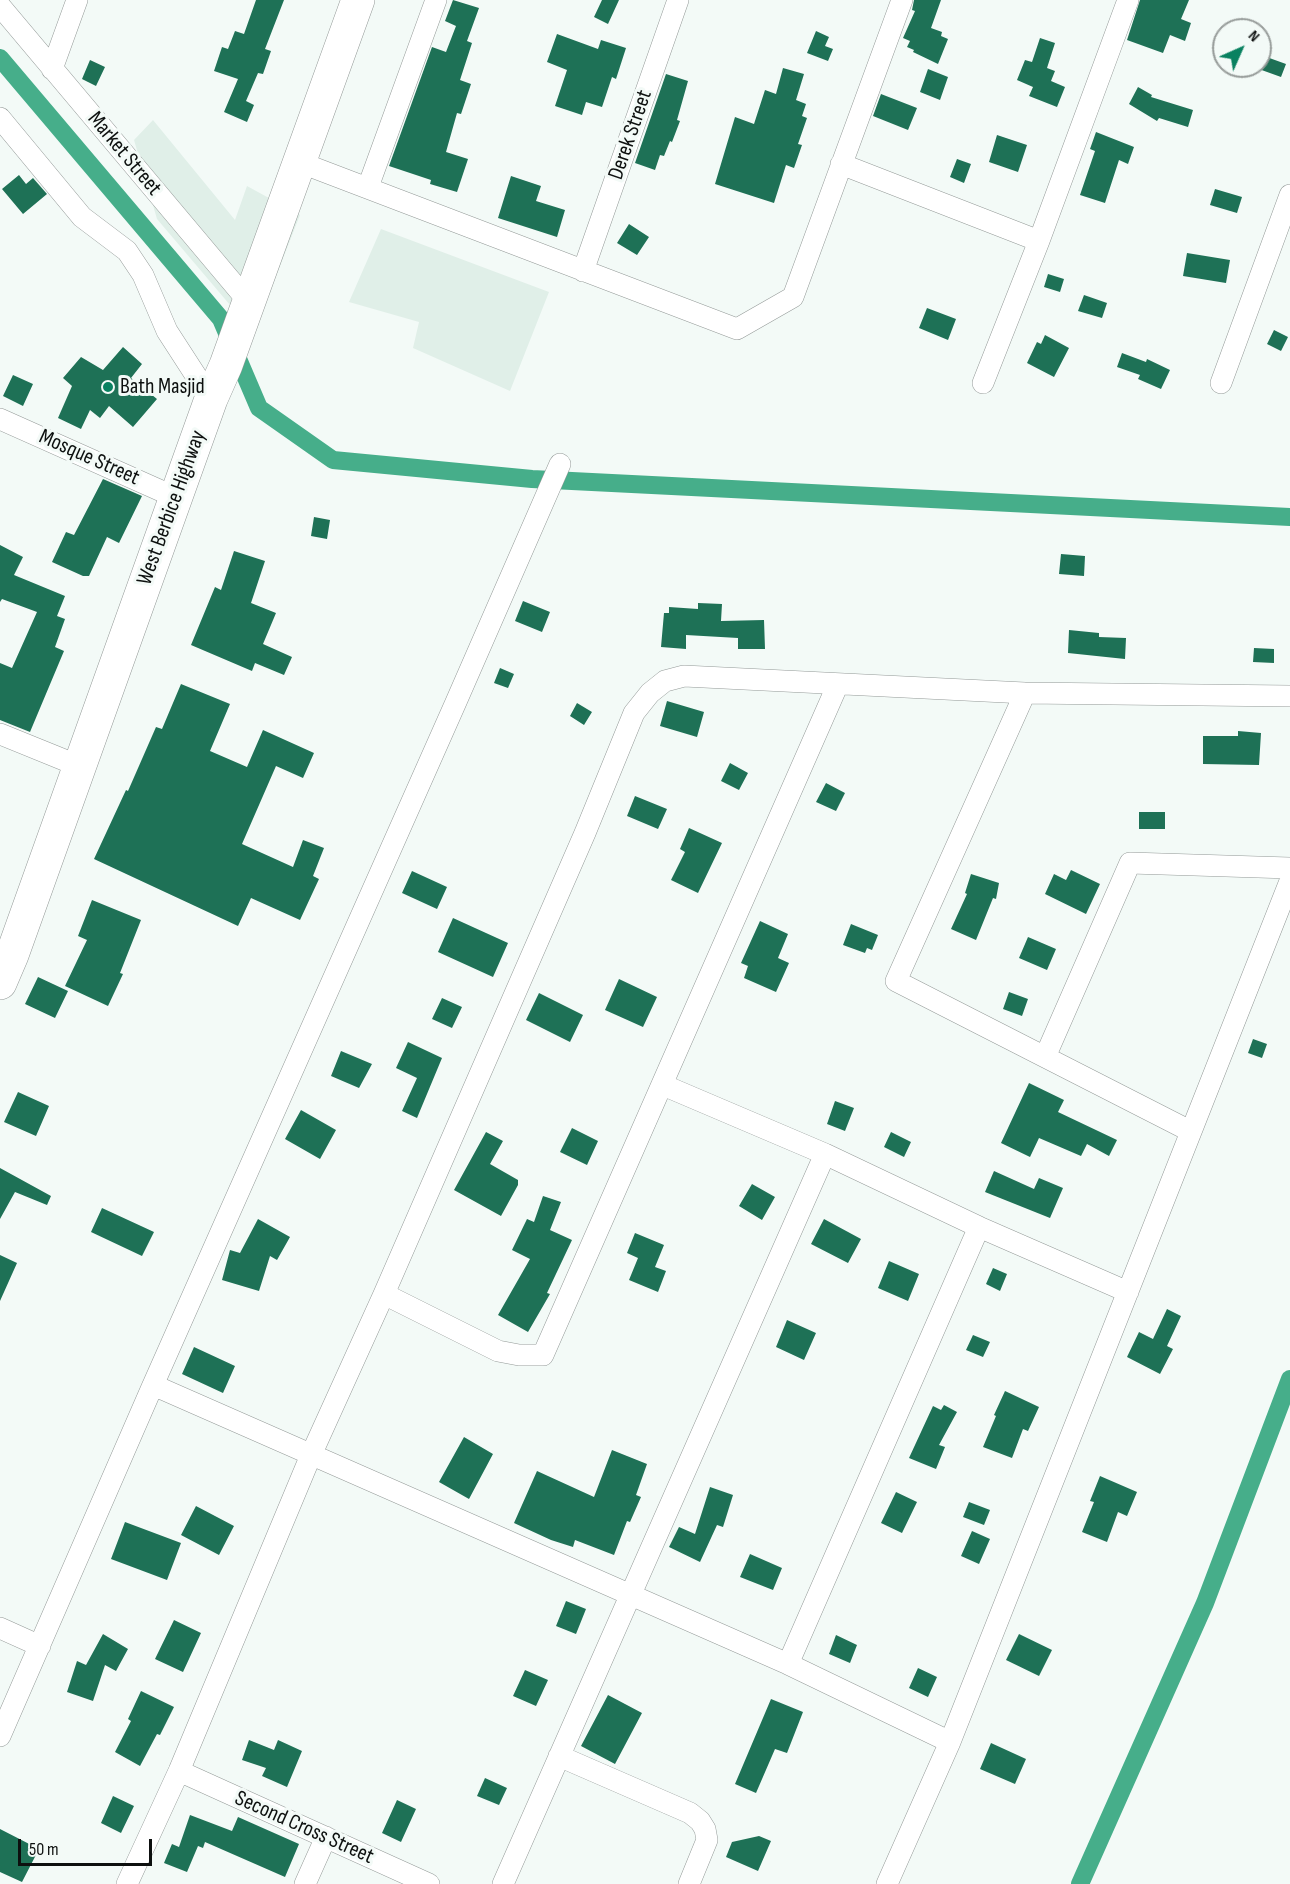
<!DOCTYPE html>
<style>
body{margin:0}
#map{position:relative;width:1290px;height:1884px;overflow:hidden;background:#f3faf7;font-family:"Sofia Sans Condensed",sans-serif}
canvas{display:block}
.north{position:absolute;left:1212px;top:18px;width:60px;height:60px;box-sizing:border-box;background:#f3faf7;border:2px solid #979c9a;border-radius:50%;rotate:45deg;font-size:16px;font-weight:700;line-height:24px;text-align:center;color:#0d100f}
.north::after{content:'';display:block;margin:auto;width:21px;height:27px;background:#098160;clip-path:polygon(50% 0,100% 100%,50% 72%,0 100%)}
.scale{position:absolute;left:18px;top:1839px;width:134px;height:27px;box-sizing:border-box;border:3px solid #0d100f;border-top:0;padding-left:8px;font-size:18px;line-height:21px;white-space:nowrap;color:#0d100f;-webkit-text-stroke:4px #f3faf7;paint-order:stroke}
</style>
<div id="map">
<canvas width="1290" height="1884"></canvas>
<div class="north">N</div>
<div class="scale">50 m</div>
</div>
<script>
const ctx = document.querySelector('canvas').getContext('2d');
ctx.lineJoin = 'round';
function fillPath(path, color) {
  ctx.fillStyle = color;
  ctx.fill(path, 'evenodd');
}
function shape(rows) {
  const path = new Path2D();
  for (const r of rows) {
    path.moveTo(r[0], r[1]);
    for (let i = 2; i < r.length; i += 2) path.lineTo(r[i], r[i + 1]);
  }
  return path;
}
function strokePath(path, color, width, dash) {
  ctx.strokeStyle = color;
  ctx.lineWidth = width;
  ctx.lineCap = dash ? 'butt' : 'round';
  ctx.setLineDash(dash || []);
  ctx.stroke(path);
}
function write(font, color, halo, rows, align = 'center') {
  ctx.font = font + ' "Sofia Sans Condensed",sans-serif';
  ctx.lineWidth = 6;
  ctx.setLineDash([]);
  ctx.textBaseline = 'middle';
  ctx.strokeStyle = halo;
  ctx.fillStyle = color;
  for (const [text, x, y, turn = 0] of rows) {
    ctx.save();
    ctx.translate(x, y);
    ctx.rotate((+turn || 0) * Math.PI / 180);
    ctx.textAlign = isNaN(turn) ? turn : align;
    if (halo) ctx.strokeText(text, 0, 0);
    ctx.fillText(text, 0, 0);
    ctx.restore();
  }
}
fillPath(shape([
 [153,120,235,220,247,186,300,215,256,327,230,305,157,219,134,140],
 [381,229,549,292,510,391,413,348,419,322,349,302]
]), '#e0efe8');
strokePath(shape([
 [0,58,221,319,259,408,333,460,532,479,1290,517],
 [1080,1884,1205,1603,1290,1379]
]), '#46ae8a', 18);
fillPath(shape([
 [256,0,284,0,265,49,271,51,263,74,258,73,246,101,254,105,247,122,224,112,238,79,214,71,222,47,228,49,235,31,244,34],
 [453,0,479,8,467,41,472,43,460,80,471,84,461,114,457,113,446,152,468,159,457,192,430,184,431,180,389,166,432,47,446,52,456,26,445,21],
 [602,0,619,0,608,24,594,17],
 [914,0,941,0,931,28,942,32,941,36,948,39,938,64,913,52,914,50,907,47,910,41,903,38,915,11,912,10],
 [1140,0,1189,0,1181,19,1191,23,1185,41,1170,35,1163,53,1127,40],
 [816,31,829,37,825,46,833,49,828,61,807,53],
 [557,34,598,49,601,40,626,48,616,79,612,77,602,107,586,102,582,115,555,106,567,70,547,62],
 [1040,38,1055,43,1047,68,1055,71,1051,81,1065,87,1057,107,1029,96,1033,87,1017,80,1025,60,1032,62],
 [1261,55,1286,64,1281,77,1256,68,1257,66,1260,66],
 [90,60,105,67,96,86,82,79],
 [783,68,804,74,796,100,806,104,802,116,807,118,798,144,802,145,794,168,786,165,774,203,715,184,735,117,754,124,765,90,776,94],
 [928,69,948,77,940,100,920,92],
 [666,74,688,81,677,120,680,121,672,142,670,141,664,156,660,155,655,170,635,163],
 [1138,87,1152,95,1151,97,1193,110,1188,127,1159,118,1157,121,1129,104],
 [881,94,917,108,908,130,873,116],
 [1096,132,1134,147,1128,164,1119,160,1105,203,1080,195,1095,151,1090,149],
 [997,135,1027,145,1018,172,989,162],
 [957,159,971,164,964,183,950,177],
 [19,175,26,184,33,178,47,194,23,214,2,189],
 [511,176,541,186,536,201,565,210,557,237,498,218],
 [1215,189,1242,197,1237,213,1210,205],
 [629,224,649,237,637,255,617,243],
 [1187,253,1230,260,1226,283,1183,276],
 [1048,274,1064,279,1060,292,1044,287],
 [1084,295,1107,303,1102,318,1078,311],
 [927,308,956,319,948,340,919,328],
 [1274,330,1288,337,1281,351,1267,344],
 [1045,335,1069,348,1054,377,1027,363,1037,342,1041,344],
 [123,347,142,364,131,378,157,399,133,427,109,406,100,418,90,410,81,429,58,418,72,386,63,378,81,357,103,370],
 [1122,353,1146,362,1147,359,1170,370,1161,389,1138,379,1140,375,1117,367],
 [13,375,33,384,23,406,3,396],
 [103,479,142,496,119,543,107,537,89,576,83,576,52,562,66,532,74,535],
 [314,517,330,520,327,539,311,536],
 [0,545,23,557,14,575,65,596,57,616,65,619,55,647,64,651,30,732,0,720,0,663,12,668,37,612,2,599,0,602],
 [234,551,265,561,251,603,276,613,263,644,292,657,284,675,255,663,252,671,191,645,215,587,221,590],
 [1061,554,1085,556,1084,576,1059,574],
 [523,601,550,612,542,632,515,621],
 [698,603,722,604,721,621,764,620,765,649,738,649,738,638,686,635,686,649,661,647,664,613,669,613,669,607,698,609],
 [1069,630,1099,633,1099,637,1126,638,1125,659,1068,653],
 [1254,648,1274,649,1274,663,1253,662],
 [500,668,514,674,508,688,494,683],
 [181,684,230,704,210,751,247,767,263,730,314,753,303,778,276,766,242,844,293,867,303,840,324,848,313,876,319,879,300,920,251,898,238,926,94,859,126,790,128,791,156,727,162,729],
 [667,701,704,712,697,737,660,726],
 [577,703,592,712,584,725,570,716],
 [1238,731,1261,733,1259,765,1203,764,1203,736,1238,736],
 [730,763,748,773,739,790,721,781],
 [826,783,845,793,836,811,816,802],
 [635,796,667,809,658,829,627,816],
 [1139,812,1165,812,1165,829,1139,829],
 [689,828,722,843,698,893,671,880,685,852,680,849],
 [1071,870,1100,884,1086,914,1045,894,1054,874,1066,880],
 [412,871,447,887,437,909,402,893],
 [971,874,999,883,996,899,993,898,976,940,951,929,967,894,965,893],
 [92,900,141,920,120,973,123,974,108,1006,65,986,87,940,78,936],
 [453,918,508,943,493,977,438,952],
 [760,921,788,934,778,958,789,963,776,992,744,978,748,966,741,963],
 [851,924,878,935,872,950,867,948,865,953,843,945],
 [1028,937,1056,949,1047,970,1019,958],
 [38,977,68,991,55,1018,25,1004],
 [619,979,657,997,643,1027,605,1010],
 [1009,992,1028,999,1022,1016,1003,1009],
 [539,993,583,1015,570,1042,526,1020],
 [442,998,462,1007,452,1028,432,1019],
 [1253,1039,1267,1044,1262,1058,1248,1053],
 [408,1042,442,1058,417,1118,402,1111,417,1078,396,1068],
 [341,1051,372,1064,359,1088,331,1076],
 [1029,1083,1064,1100,1058,1112,1117,1140,1109,1156,1087,1144,1081,1156,1039,1138,1030,1157,1001,1143],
 [18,1092,49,1106,36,1136,4,1122],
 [835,1101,854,1108,845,1131,827,1124],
 [301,1110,336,1130,320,1159,285,1139],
 [572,1128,598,1141,587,1165,560,1152],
 [486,1132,503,1141,490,1164,518,1180,518,1185,501,1216,454,1190],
 [891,1132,911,1142,904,1157,884,1147],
 [0,1168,51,1196,47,1205,15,1192,0,1219],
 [994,1171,1034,1189,1039,1178,1063,1188,1050,1218,985,1192],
 [752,1184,775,1197,762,1220,739,1206],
 [543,1196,561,1202,550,1230,572,1240,547,1293,550,1294,528,1332,498,1315,530,1259,512,1250,527,1219,534,1222],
 [102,1208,154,1232,142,1256,91,1232],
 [258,1219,290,1237,277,1260,270,1256,259,1291,222,1280,230,1250,240,1253],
 [824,1219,861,1239,848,1263,811,1244],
 [635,1233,664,1245,655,1267,666,1271,658,1292,629,1280,638,1258,627,1253],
 [0,1255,17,1263,0,1301],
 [889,1261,919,1274,908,1301,878,1288],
 [993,1268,1007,1274,1000,1291,986,1284],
 [1167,1309,1181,1316,1167,1346,1173,1349,1160,1374,1127,1357,1139,1332,1153,1339],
 [787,1320,816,1333,804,1360,776,1347],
 [973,1335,990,1342,983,1357,966,1350],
 [194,1347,235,1366,223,1393,182,1374],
 [1005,1391,1039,1407,1028,1431,1023,1429,1012,1458,983,1447,996,1416,994,1415],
 [944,1405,957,1412,939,1445,945,1447,936,1469,909,1458,933,1406,941,1410],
 [464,1437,493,1454,469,1499,439,1482],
 [612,1450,647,1464,636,1495,641,1497,630,1522,627,1521,614,1555,575,1540,573,1547,551,1540,514,1523,537,1471,594,1497],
 [1100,1476,1137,1492,1127,1516,1118,1512,1107,1542,1082,1532,1094,1502,1090,1501],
 [710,1487,733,1495,723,1527,717,1525,700,1562,669,1547,679,1527,695,1534],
 [896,1492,917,1502,902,1533,881,1523],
 [969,1502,990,1510,984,1525,963,1517],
 [196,1506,234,1526,219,1555,181,1535],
 [125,1522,181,1543,167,1580,111,1559],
 [972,1531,990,1539,979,1564,961,1556],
 [750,1554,782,1568,773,1590,740,1577],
 [566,1601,586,1609,576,1634,556,1626],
 [174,1620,201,1633,183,1672,155,1659],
 [103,1634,128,1649,116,1671,105,1665,93,1701,67,1692,77,1661,86,1665],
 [1019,1634,1052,1650,1039,1676,1006,1660],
 [836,1635,857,1645,850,1663,829,1654],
 [918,1668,937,1677,928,1697,909,1688],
 [525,1670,548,1680,536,1706,513,1696],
 [141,1691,174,1707,160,1735,157,1734,140,1766,115,1752,131,1721,128,1719],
 [608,1695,642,1713,615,1764,581,1746],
 [771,1699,803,1712,787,1753,775,1749,756,1793,735,1784],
 [249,1740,274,1750,278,1740,302,1751,287,1787,262,1776,266,1768,242,1760],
 [991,1743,1026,1759,1015,1784,980,1769],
 [485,1778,507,1788,499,1805,477,1796],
 [113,1796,134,1806,121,1833,101,1823],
 [397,1800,416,1809,401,1842,382,1833],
 [190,1815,232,1831,238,1817,299,1844,285,1877,205,1842,203,1848,198,1846,187,1872,164,1863,172,1844,179,1847],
 [0,1829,39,1849,22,1882,0,1872],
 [759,1836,771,1841,758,1871,726,1857,732,1842]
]), '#1e7156');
const street = shape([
 [0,6,248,301],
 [52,69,77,0],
 [0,118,82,217,127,251,143,275,167,331,211,399],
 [299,162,737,329,793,297,902,0],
 [841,164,1039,241],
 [368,187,436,0],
 [583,271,678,0],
 [983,383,1039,241,1128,0],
 [1221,383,1290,195],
 [0,419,177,498],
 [1025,693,896,981,1190,1131],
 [0,734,79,766],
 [1045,1057,1130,863,1290,868],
 [663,1085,825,1154,979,1227,1128,1292],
 [384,1294,498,1351,519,1355,543,1355,838,684],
 [153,1385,456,702,560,464],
 [0,1628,40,1646],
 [788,1664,979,1227],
 [0,1736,153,1385,788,1664,950,1742],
 [559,1756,690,1813,700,1821,705,1829,707,1840,689,1884],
 [179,1771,429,1884],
 [127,1884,179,1771,311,1455,384,1294,585,833,634,713,650,693,665,681,684,676,1025,693,1290,696],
 [305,1884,326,1837],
 [503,1884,825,1154],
 [887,1884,950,1742,1290,881]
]);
const primary = shape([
 [0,983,12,955,211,399,226,365,358,0]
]);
strokePath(street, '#949a98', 22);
strokePath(primary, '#949a98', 34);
strokePath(street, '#fff', 21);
strokePath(primary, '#fff', 33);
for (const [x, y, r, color] of [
 [108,387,6,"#098160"]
]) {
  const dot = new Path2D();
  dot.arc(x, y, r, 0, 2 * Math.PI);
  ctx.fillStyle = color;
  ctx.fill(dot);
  strokePath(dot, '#f3faf7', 2);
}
write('22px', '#0d100f', '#f3faf7', [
 ["Derek Street",631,135,-71],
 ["Market Street",124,154,50],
 ["Mosque Street",89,458,24],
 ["West Berbice Highway",172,508,-70],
 ["Second Cross Street",304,1828,24]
]);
write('22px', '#0d100f', '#f3faf7', [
 ["Bath Masjid",120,387]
], 'left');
</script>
